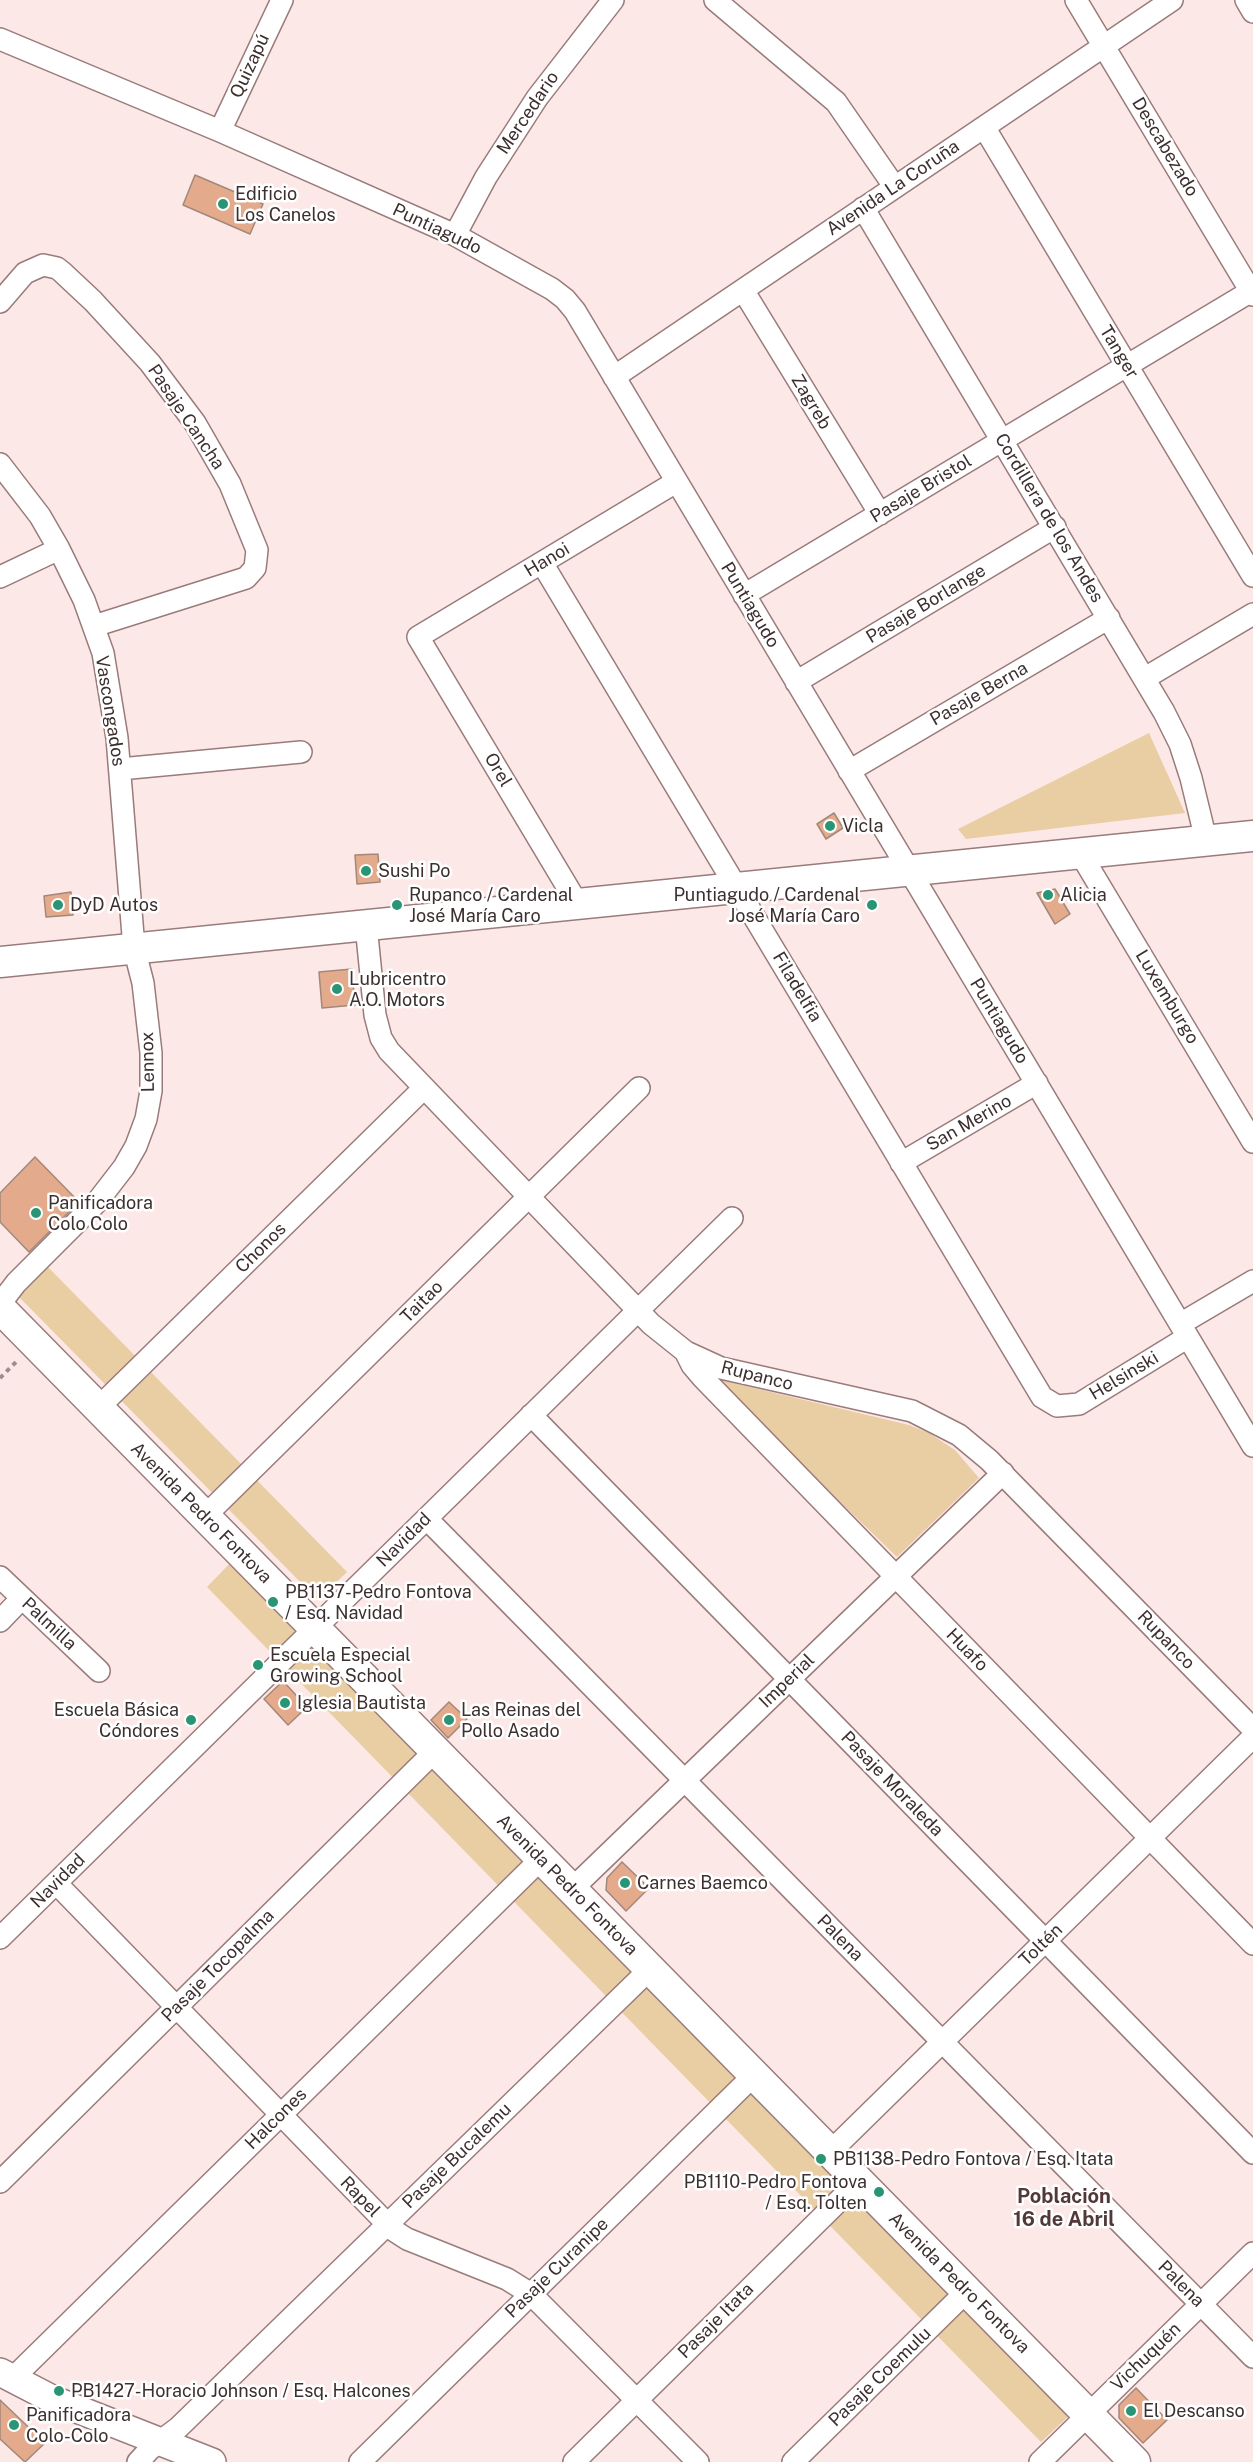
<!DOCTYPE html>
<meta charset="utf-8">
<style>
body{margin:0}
canvas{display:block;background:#fde8e8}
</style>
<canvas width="1253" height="2462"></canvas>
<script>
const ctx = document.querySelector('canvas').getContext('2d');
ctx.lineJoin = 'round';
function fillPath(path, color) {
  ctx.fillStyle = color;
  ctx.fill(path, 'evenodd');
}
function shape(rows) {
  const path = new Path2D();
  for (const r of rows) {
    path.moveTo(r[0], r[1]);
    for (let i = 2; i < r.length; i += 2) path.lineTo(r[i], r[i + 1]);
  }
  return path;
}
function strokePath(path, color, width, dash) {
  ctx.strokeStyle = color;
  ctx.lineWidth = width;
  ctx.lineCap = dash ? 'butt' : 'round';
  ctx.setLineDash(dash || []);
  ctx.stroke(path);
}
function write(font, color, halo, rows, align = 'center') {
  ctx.font = font + ' "Public Sans",sans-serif';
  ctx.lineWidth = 5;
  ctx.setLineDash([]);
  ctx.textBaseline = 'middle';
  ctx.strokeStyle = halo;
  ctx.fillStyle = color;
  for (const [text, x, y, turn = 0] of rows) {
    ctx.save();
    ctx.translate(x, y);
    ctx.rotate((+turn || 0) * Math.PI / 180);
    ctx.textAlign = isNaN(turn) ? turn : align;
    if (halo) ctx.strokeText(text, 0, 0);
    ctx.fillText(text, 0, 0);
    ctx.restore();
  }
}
fillPath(shape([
 [1149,733,1185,813,966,839,958,829],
 [47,1266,347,1572,318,1600,18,1296],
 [712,1378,909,1425,929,1433,955,1450,979,1478,897,1557],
 [234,1559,1072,2413,1041,2442,207,1587]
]), '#e9cda3');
const building = shape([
 [195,175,263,204,250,234,183,205,195,175],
 [834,813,843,828,826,839,817,824,834,813],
 [378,854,380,882,357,884,355,855,378,854],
 [1055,889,1070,914,1055,924,1037,893,1055,889],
 [71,892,73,915,46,917,44,896,71,892],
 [352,969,355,1005,322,1008,319,972,352,969],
 [35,1157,79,1202,29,1252,0,1222,0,1193,35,1157],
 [283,1681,307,1707,288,1725,264,1699,283,1681],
 [449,1702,467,1719,448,1738,431,1720,449,1702],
 [622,1862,649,1888,626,1911,606,1890,607,1878,622,1862],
 [1136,2388,1167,2420,1143,2443,1119,2418,1119,2405,1136,2388],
 [0,2400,45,2443,25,2462,0,2439,0,2400]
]);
fillPath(building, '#e4aa8c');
strokePath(building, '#a3887a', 1.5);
const minor = shape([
 [715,0,836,102,894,186],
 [1076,0,1253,295],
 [1246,0,1253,12],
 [0,39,220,131,455,235,552,289,565,299,575,311,1253,1446],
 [984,127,1253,576],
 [220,131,282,0],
 [863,208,1164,712,1180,744,1191,778,1206,840],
 [455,235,486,177,537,98,613,0],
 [743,290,880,514],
 [0,302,25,273,43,265,57,268,62,272,93,301,150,363,195,423,230,484,257,550,255,568,246,578,94,626],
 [614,377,1172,0],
 [0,464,40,516,59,549,84,600,103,653,117,738,134,948,143,983,151,1053,151,1091,146,1119,136,1146,124,1167,97,1202,16,1283,0,1304],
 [542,563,1042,1397,1057,1406,1079,1404,1188,1337],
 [0,577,59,549],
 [744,595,1253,290],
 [1145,678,1253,614],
 [796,682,1055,527],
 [120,769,301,752],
 [849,771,1109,618],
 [1080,853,1253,1142],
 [577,903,418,637,676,482],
 [366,925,375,1015,381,1038,389,1051,651,1324,686,1352,721,1368,912,1411,959,1435,989,1460,1253,1729],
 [901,1163,1037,1083],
 [1180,1324,1253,1281],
 [686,1353,692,1365,703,1378,1253,1944],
 [98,1408,424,1088],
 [531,1415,1253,2153],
 [205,1516,639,1088],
 [427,1519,1253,2357],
 [0,1577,99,1671],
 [0,1621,22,1598],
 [56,1883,393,2230,407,2239,507,2279,531,2294,698,2462],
 [572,1889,1003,1473],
 [0,1938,732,1218],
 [830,2152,1253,1737],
 [0,2182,435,1751],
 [11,2380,541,1859],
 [138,2462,150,2449,178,2428,650,1969],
 [360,2462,754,2075],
 [574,2462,859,2181],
 [793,2462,967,2291],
 [1040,2462,1253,2253]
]);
const tertiary = shape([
 [0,2372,54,2400,212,2462]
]);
const secondary = shape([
 [0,962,1253,836],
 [0,1308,1135,2462]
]);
strokePath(minor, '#9a7b7b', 24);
strokePath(tertiary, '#9a7b7b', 30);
strokePath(secondary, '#9a7b7b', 33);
strokePath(shape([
 [0,1378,19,1359]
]), '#9e8d8d', 4, [4.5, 4.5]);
strokePath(minor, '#fff', 21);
strokePath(tertiary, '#fff', 27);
strokePath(secondary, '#fff', 30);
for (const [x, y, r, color] of [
 [223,204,6,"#299574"],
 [830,826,6,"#299574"],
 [366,871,6,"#299574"],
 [1048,895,6,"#299574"],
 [58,905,6,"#299574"],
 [397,905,6,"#299574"],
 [872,905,6,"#299574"],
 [337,989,6,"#299574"],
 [36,1213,6,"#299574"],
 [273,1602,6,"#299574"],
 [258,1665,6,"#299574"],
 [285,1703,6,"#299574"],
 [191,1720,6,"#299574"],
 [449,1720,6,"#299574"],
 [625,1883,6,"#299574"],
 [821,2159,6,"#299574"],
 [879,2192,6,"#299574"],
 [59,2391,6,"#299574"],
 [1131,2411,6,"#299574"],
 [14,2425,6,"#299574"]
]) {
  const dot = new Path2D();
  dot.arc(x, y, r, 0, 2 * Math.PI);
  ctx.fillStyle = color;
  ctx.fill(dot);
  strokePath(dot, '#fff', 2);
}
write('18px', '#3c2f2f', '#fff', [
 ["Quizapú",250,66,-65],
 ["Mercedario",528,113,-56],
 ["Descabezado",1165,147,59],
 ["Avenida La Coruña",893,188,-34],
 ["Puntiagudo",437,229,25],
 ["Tanger",1119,352,59],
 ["Zagreb",811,402,59],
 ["Pasaje Cancha",186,417,56],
 ["Pasaje Bristol",921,489,-31],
 ["Cordillera de los Andes",1049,518,59],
 ["Hanoi",547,560,-31],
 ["Pasaje Borlange",926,604,-31],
 ["Puntiagudo",750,605,59],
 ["Pasaje Berna",979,694,-30],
 ["Vascongados",110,711,81],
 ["Orel",498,770,59],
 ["Filadelfia",797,987,59],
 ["Luxemburgo",1167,997,59],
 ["Puntiagudo",999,1021,59],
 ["Lennox",148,1062,-91],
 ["San Merino",969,1123,-30],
 ["Chonos",261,1248,-45],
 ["Taitao",422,1302,-45],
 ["Rupanco",757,1376,14],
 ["Helsinski",1124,1376,-31],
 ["Avenida Pedro Fontova",201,1513,45],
 ["Navidad",404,1540,-45],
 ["Palmilla",49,1624,43],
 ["Rupanco",1166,1640,46],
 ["Huafo",967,1650,46],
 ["Imperial",787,1681,-44],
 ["Pasaje Moraleda",892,1784,46],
 ["Navidad",58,1881,-45],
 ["Avenida Pedro Fontova",567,1885,45],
 ["Palena",840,1938,45],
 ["Toltén",1041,1945,-44],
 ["Pasaje Tocopalma",218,1966,-45],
 ["Halcones",276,2119,-45],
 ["Pasaje Bucalemu",457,2156,-44],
 ["Rapel",360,2197,46],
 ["Pasaje Curanipe",557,2268,-44],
 ["Avenida Pedro Fontova",959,2283,45],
 ["Palena",1181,2284,45],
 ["Pasaje Itata",716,2321,-45],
 ["Vichuquén",1146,2357,-44],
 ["Pasaje Coemulu",880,2377,-44]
]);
write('18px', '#3c2f2f', '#fff', [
 ["Edificio",235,194],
 ["Los Canelos",235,215],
 ["Vicla",842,826],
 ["Sushi Po",378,871],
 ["Rupanco / Cardenal",409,895],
 ["José María Caro",409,916],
 ["Puntiagudo / Cardenal",860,895,"right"],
 ["José María Caro",860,916,"right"],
 ["Alicia",1060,895],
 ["DyD Autos",70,905],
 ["Lubricentro",349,979],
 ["A.O. Motors",349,1000],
 ["Panificadora",48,1203],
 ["Colo Colo",48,1224],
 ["PB1137-Pedro Fontova",285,1592],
 ["/ Esq. Navidad",285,1613],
 ["Escuela Especial",270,1655],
 ["Growing School",270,1676],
 ["Iglesia Bautista",297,1703],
 ["Escuela Básica",179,1710,"right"],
 ["Cóndores",179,1731,"right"],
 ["Las Reinas del",461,1710],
 ["Pollo Asado",461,1731],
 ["Carnes Baemco",637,1883],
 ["PB1138-Pedro Fontova / Esq. Itata",833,2159],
 ["PB1110-Pedro Fontova",867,2182,"right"],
 ["/ Esq. Tolten",867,2203,"right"],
 ["PB1427-Horacio Johnson / Esq. Halcones",71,2391],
 ["El Descanso",1143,2411],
 ["Panificadora",26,2415],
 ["Colo-Colo",26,2436]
], 'left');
write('bold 20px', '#533839', '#fff', [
 ["Población",1064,2197],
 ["16 de Abril",1064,2220]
]);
</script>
